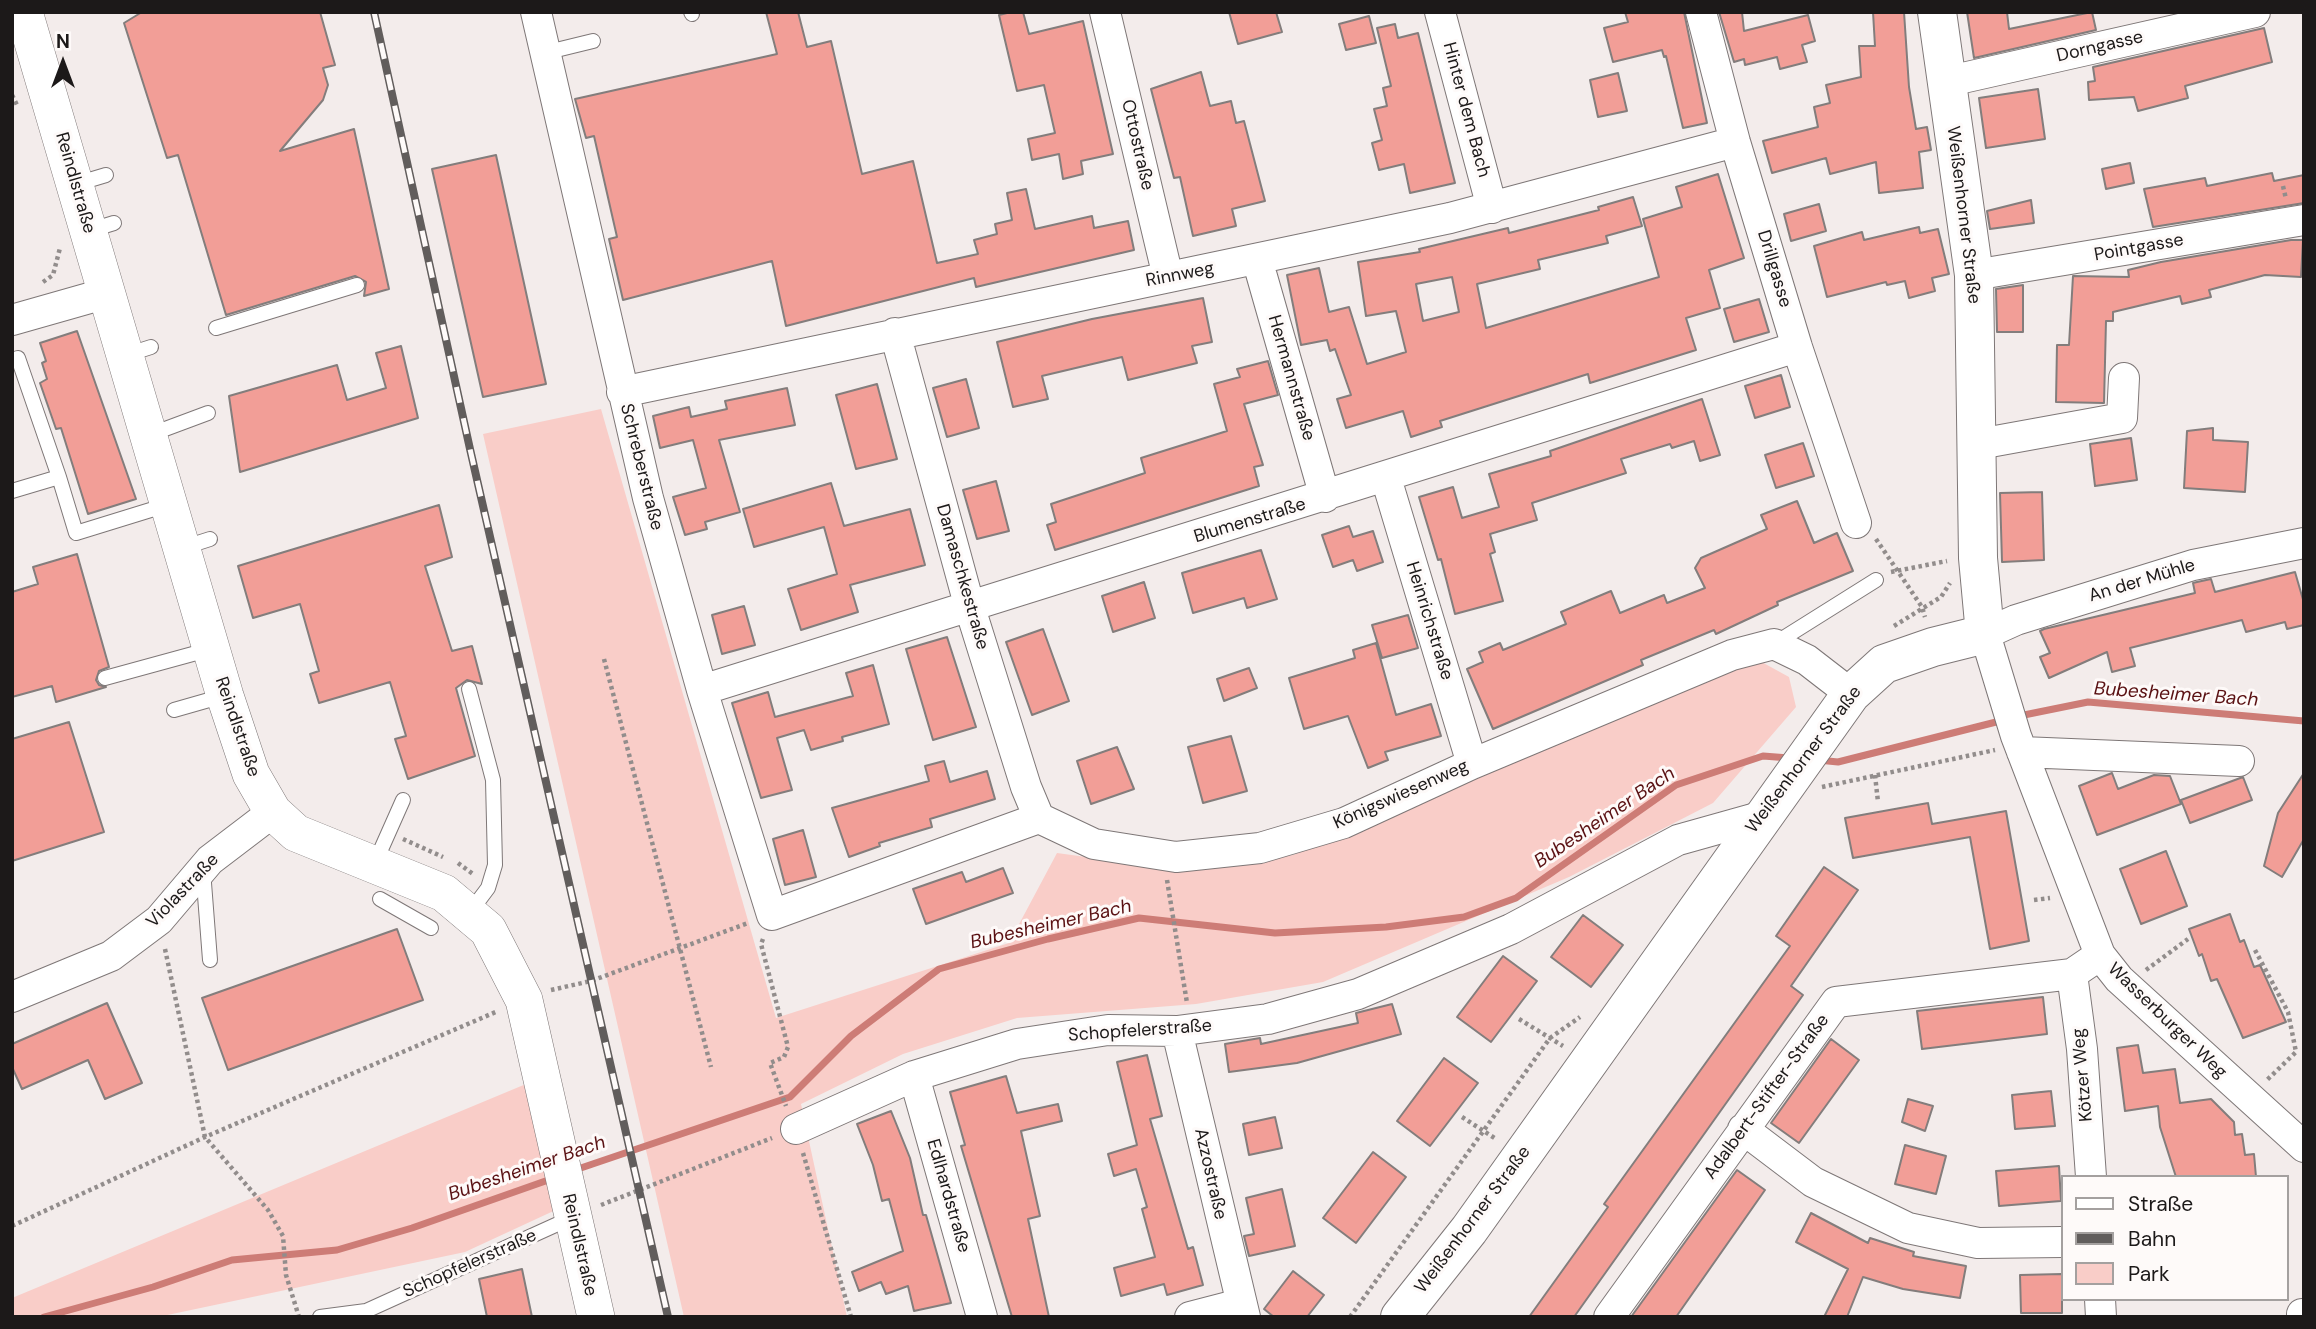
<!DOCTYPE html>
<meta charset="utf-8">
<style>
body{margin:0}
#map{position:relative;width:2316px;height:1329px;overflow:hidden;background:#f3eceb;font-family:"DM Sans",sans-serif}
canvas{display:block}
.frame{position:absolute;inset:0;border:14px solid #1c1919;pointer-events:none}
.legend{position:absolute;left:2061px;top:1175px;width:228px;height:126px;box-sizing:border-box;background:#fefaf9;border:2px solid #a4a09f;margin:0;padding:9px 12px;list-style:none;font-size:21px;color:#1c1919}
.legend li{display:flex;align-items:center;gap:14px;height:35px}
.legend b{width:35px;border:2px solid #a4a09f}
.north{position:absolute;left:28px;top:28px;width:70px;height:70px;-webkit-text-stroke:5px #fefaf9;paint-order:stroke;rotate:0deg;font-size:19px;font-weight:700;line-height:28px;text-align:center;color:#1c1919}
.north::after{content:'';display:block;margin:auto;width:24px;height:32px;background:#1c1919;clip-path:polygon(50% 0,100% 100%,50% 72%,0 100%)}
</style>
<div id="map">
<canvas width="2316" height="1329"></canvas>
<div class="frame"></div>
<ul class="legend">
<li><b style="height:9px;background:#fff"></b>Straße</li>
<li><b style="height:9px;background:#615d5c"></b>Bahn</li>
<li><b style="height:19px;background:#f9cdc8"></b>Park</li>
</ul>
<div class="north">N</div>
</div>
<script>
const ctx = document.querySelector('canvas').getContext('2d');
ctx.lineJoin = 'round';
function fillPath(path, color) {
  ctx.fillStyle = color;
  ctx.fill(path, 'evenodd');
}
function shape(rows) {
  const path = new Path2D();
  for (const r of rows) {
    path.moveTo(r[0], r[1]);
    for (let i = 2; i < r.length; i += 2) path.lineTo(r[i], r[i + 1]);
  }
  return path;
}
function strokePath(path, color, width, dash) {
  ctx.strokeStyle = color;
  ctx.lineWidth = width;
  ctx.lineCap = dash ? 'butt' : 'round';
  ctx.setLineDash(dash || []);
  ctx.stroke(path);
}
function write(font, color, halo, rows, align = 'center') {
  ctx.font = font + ' "DM Sans",sans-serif';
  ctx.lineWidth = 6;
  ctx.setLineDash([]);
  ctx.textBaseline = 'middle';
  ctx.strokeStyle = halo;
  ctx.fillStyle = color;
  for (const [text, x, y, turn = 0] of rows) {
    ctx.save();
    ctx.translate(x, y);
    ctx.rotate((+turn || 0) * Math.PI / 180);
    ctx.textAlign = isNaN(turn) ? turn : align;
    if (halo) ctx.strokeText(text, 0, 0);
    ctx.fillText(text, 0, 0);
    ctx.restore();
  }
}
fillPath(shape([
 [601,409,776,1018,1009,943,1057,853,1188,871,1293,855,1758,660,1789,677,1796,707,1713,803,1569,877,1323,982,1196,1004,1017,1018,903,1054,801,1104,847,1317,684,1317,483,434],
 [526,1084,560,1208,465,1252,158,1317,12,1317,12,1298]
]), '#f9cdc8');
strokePath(shape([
 [2019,716,2088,702,2304,721],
 [1818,760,1838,762,2004,720],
 [572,1171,790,1097,851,1036,939,969,1048,939,1139,918,1275,933,1386,927,1464,917,1516,898,1676,785,1763,756,1789,758],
 [44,1317,153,1287,232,1260,337,1250,412,1228,554,1178]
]), '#cd7c76', 7);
const building = shape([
 [142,12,320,12,335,65,323,68,328,85,323,100,280,151,354,129,389,289,364,296,366,282,355,276,226,315,178,155,167,158,124,23,142,12],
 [766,12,798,12,807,47,831,41,862,174,913,161,937,263,978,254,974,240,997,234,995,224,1012,220,1007,193,1026,189,1035,229,1092,216,1094,228,1128,221,1134,250,976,287,974,278,786,326,772,261,623,300,609,239,617,237,594,136,586,138,575,99,777,54,766,12],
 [1011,12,1023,12,1029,34,1083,21,1113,154,1081,161,1083,174,1063,179,1059,154,1032,160,1028,139,1055,133,1044,85,1017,91,999,15,1011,12],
 [1229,12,1276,12,1282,32,1238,44,1229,12],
 [1625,12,1684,12,1707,123,1683,128,1666,56,1664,57,1662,50,1613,62,1604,28,1628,22,1625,12],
 [1719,12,1742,12,1744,31,1808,15,1815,41,1802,45,1807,62,1780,69,1777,57,1745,65,1744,59,1734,62,1719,12],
 [1873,12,1904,12,1909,87,1916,129,1927,127,1931,150,1919,152,1923,188,1879,193,1876,162,1830,174,1826,158,1772,173,1763,141,1818,127,1814,107,1830,103,1826,85,1861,77,1859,46,1875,46,1873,12],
 [1967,12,2007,12,2009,29,2092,12,2096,30,1974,58,1967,12],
 [1369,16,1376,43,1346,50,1339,24,1369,16],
 [1395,24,1398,38,1418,33,1455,183,1410,193,1404,164,1379,170,1372,143,1382,140,1374,109,1387,106,1383,88,1391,86,1377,28,1395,24],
 [2264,28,2272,62,2185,86,2188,98,2138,111,2134,97,2089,100,2088,82,2095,81,2093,67,2264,28],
 [1201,72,1210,106,1231,101,1236,123,1244,121,1265,201,1232,209,1236,226,1193,236,1180,177,1174,178,1151,89,1201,72],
 [1618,73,1627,111,1598,117,1590,80,1618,73],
 [2038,89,2045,139,1986,148,1979,98,2038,89],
 [496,155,546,384,483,397,432,169,496,155],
 [2130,163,2134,183,2106,189,2102,169,2130,163],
 [2272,173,2274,181,2304,175,2304,203,2153,227,2144,189,2205,178,2207,186,2272,173],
 [1718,174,1744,258,1709,270,1720,308,1686,318,1696,350,1590,383,1588,374,1440,421,1442,427,1411,437,1403,411,1346,428,1337,399,1351,395,1335,349,1330,351,1327,340,1301,345,1287,275,1319,268,1329,312,1349,307,1367,364,1406,352,1396,311,1366,316,1358,262,1420,252,1419,249,1508,228,1509,233,1599,210,1598,207,1633,197,1642,226,1606,236,1608,243,1538,260,1540,269,1477,284,1486,328,1659,277,1643,219,1682,207,1676,187,1718,174],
 [1452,277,1459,312,1423,321,1416,284,1452,277],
 [2031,200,2034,223,1990,229,1987,211,2031,200],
 [1819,204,1826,231,1791,241,1784,214,1819,204],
 [1919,227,1920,233,1938,229,1949,274,1932,278,1935,291,1909,298,1905,281,1887,285,1886,282,1827,297,1814,246,1862,232,1864,240,1919,227],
 [2291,240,2303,240,2301,277,2265,275,2209,290,2211,297,2182,304,2180,296,2113,312,2113,321,2106,321,2104,403,2056,402,2057,345,2069,345,2073,276,2129,277,2128,270,2161,262,2291,240],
 [2023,285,2023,332,1997,332,1996,289,2023,285],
 [1203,298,1212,342,1192,346,1197,363,1128,380,1122,357,1042,376,1048,399,1013,407,997,342,1092,319,1203,298],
 [1759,299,1769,332,1734,342,1724,309,1759,299],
 [77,331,136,499,88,514,61,428,56,429,40,383,47,379,42,363,46,361,40,343,77,331],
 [401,346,418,418,240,472,229,396,337,365,347,400,386,388,376,353,401,346],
 [1268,361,1278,395,1244,404,1263,465,1254,467,1259,486,1055,550,1047,525,1056,522,1051,504,1145,473,1141,458,1227,431,1214,384,1240,377,1237,369,1268,361],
 [1781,375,1790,407,1755,418,1745,386,1781,375],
 [966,379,979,428,947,437,933,388,966,379],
 [877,384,897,459,856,469,836,395,877,384],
 [787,388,795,425,719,440,740,512,705,522,707,529,685,535,673,497,706,488,693,440,660,448,653,416,689,407,691,417,727,409,725,401,787,388],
 [1702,399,1720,455,1700,461,1694,441,1672,448,1670,444,1621,459,1626,473,1532,503,1537,520,1490,534,1495,552,1490,554,1503,601,1455,614,1441,559,1438,560,1419,497,1453,487,1462,518,1499,507,1489,474,1551,456,1550,451,1702,399],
 [2213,428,2213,440,2248,442,2245,492,2184,488,2187,431,2213,428],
 [2131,438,2137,480,2095,486,2090,444,2131,438],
 [1803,443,1814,476,1776,488,1765,455,1803,443],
 [996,481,1009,531,977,539,963,490,996,481],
 [831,483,844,526,910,509,925,565,850,585,858,612,801,630,788,589,837,574,824,527,754,547,743,509,831,483],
 [2042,492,2044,560,2002,562,2000,493,2042,492],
 [1797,501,1814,543,1837,533,1853,571,1777,602,1778,605,1716,634,1714,630,1641,660,1643,665,1493,729,1467,669,1483,662,1479,652,1500,643,1503,650,1566,624,1561,612,1611,591,1620,613,1664,595,1667,603,1705,588,1695,568,1701,558,1767,529,1761,515,1797,501],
 [439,505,452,557,425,566,452,651,472,646,482,684,467,680,456,688,475,756,408,779,395,739,406,736,390,682,319,703,310,674,319,671,300,604,253,618,238,566,439,505],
 [1349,526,1353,537,1373,531,1383,562,1357,571,1353,560,1333,567,1322,535,1349,526],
 [1261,550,1277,599,1247,608,1244,598,1193,613,1182,573,1261,550],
 [77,554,109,667,99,671,96,680,99,685,106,687,56,702,52,686,12,697,12,592,38,584,33,567,77,554],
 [2295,572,2304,603,2304,625,2287,629,2285,622,2246,632,2242,620,2130,648,2135,666,2112,672,2107,652,2049,678,2040,657,2050,653,2040,631,2044,629,2195,593,2193,583,2197,582,2211,579,2215,592,2295,572],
 [1144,582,1155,618,1113,632,1102,596,1144,582],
 [744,606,755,645,722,654,712,615,744,606],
 [1408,615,1418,648,1382,658,1372,625,1408,615],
 [1043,629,1069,701,1032,715,1006,642,1043,629],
 [947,637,976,727,933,740,906,649,947,637],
 [1376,643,1396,715,1431,704,1441,736,1385,752,1388,760,1368,768,1348,716,1304,729,1289,678,1355,658,1353,650,1376,643],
 [873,665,889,724,842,737,843,741,811,750,804,730,777,738,792,790,761,798,732,703,768,692,775,717,853,696,846,673,873,665],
 [1249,668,1257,688,1224,701,1217,679,1249,668],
 [69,722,104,832,12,861,12,739,69,722],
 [1231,736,1247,791,1203,803,1188,747,1231,736],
 [1117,747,1134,789,1091,804,1077,761,1117,747],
 [944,761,950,782,987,771,995,799,930,819,932,827,879,843,880,846,849,857,832,808,929,781,925,766,944,761],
 [2112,773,2118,789,2154,775,2170,776,2181,804,2097,835,2079,786,2112,773],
 [2304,773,2304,839,2282,877,2264,866,2278,813,2304,773],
 [2243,777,2252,800,2190,823,2181,800,2243,777],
 [1928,803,1932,824,2006,811,2029,941,1990,949,1970,837,1853,858,1845,818,1928,803],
 [803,830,816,877,785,885,773,839,803,830],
 [2166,851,2187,906,2141,924,2120,869,2166,851],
 [1824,867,1858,890,1791,986,1803,995,1574,1317,1529,1317,1608,1207,1604,1204,1790,946,1776,936,1824,867],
 [1003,868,1013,893,926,924,913,889,962,872,966,882,1003,868],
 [2230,914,2240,942,2244,940,2254,967,2260,965,2286,1022,2243,1038,2217,979,2211,981,2202,954,2199,956,2189,929,2230,914],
 [1583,915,1623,945,1591,987,1551,957,1583,915],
 [397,929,423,1000,228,1070,202,998,397,929],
 [1503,956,1537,981,1491,1042,1457,1017,1503,956],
 [2043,997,2047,1034,1922,1049,1917,1011,2043,997],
 [107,1003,142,1083,105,1099,88,1060,22,1089,12,1067,12,1044,107,1003],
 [1392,1004,1401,1034,1297,1063,1229,1072,1225,1044,1260,1038,1261,1044,1358,1023,1356,1013,1392,1004],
 [1831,1039,1859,1060,1799,1143,1771,1123,1831,1039],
 [2138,1045,2143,1073,2175,1069,2180,1103,2211,1099,2234,1122,2235,1135,2242,1134,2245,1155,2254,1154,2256,1177,2176,1177,2160,1127,2158,1106,2125,1111,2117,1048,2138,1045],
 [1147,1055,1162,1116,1150,1119,1188,1249,1193,1247,1203,1285,1167,1295,1164,1284,1121,1296,1114,1268,1155,1257,1142,1209,1147,1207,1136,1169,1114,1176,1108,1154,1137,1145,1117,1062,1147,1055],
 [1444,1058,1478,1083,1430,1146,1397,1121,1444,1058],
 [1006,1076,1017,1113,1058,1104,1062,1121,1021,1131,1040,1216,1028,1219,1049,1317,1012,1317,961,1146,965,1145,950,1092,1006,1076],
 [2051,1091,2055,1126,2015,1129,2012,1095,2051,1091],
 [1908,1099,1933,1106,1925,1131,1902,1122,1908,1099],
 [891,1111,910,1158,923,1215,926,1215,951,1303,914,1311,908,1286,886,1294,881,1282,859,1291,852,1272,903,1251,889,1199,882,1201,873,1165,857,1124,891,1111],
 [1275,1117,1282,1148,1249,1155,1243,1124,1275,1117],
 [1905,1145,1946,1156,1936,1194,1895,1184,1905,1145],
 [1373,1152,1406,1177,1356,1243,1323,1218,1373,1152],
 [2059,1166,2061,1201,1999,1206,1996,1171,2059,1166],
 [1737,1170,1765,1190,1676,1317,1631,1317,1737,1170],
 [1282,1189,1295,1246,1249,1256,1244,1236,1254,1234,1246,1198,1282,1189],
 [1811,1213,1868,1243,1870,1238,1914,1252,1913,1256,1966,1266,1960,1298,1903,1289,1863,1277,1847,1317,1824,1317,1848,1269,1796,1242,1811,1213],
 [522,1269,532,1317,487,1317,479,1279,522,1269],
 [1293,1271,1324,1295,1307,1317,1274,1317,1264,1309,1293,1271],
 [2062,1274,2062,1313,2021,1313,2020,1275,2062,1274]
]);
fillPath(building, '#f29e97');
strokePath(building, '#837d7c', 2);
const service = shape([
 [691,12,692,14],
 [548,52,593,41],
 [76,184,106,175],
 [88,231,114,223],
 [216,328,357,285],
 [126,355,151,347],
 [12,360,18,358,59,477,12,491],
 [149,435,208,413],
 [59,477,76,533,170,504],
 [182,548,210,539],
 [1774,644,1876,580],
 [105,678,211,649],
 [469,689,493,780,495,865,488,888,470,912],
 [174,710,223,696],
 [375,863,403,800],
 [203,870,210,960],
 [380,899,431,928],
 [320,1317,366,1311,571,1218]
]);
const minor = shape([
 [536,12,648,498,702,690,772,915,1039,818,1094,844,1176,857,1260,848,1344,823,1472,764,1732,655,1774,644,1807,660,1851,694],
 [1105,12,1168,277],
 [1440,12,1492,208],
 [1701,12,1735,142,1797,347,1856,523],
 [1945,82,2255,12],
 [1257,259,1325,497],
 [1974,275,2304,220],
 [12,320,107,293],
 [895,333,970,608,1026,787,1039,818],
 [622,392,1450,218,1735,142],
 [1979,444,2122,418,2124,378],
 [1386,478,1472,764],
 [2304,543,2193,565,2016,620,1985,634,2016,736,2100,955,2119,979,2304,1147],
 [702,690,1797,347],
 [2022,752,2239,761],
 [2072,974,2082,1049,2091,1177],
 [12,997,111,956,159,920,210,860,273,812],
 [1177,1031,1245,1317],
 [914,1076,982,1317],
 [796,1129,914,1076,1017,1044,1108,1030,1177,1031,1268,1019,1358,994,1511,929,1678,840,1760,817],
 [1743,1129,1813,1182,1908,1228,1978,1243,2062,1242],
 [2100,1299,2101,1317],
 [2302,1314,2303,1317],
 [1190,1317,1240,1304],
 [1609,1317,1836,1002,2072,974,2100,955]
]);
const tertiary = shape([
 [24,12,225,696,251,774,273,812,296,833,444,893,488,930,524,1000,596,1317]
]);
const secondary = shape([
 [1400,1317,1469,1230,1851,694,1884,664,1933,647,1985,634,1978,558,1974,275,1937,12]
]);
strokePath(service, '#7e7777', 16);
strokePath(minor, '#7e7777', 32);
strokePath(tertiary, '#7e7777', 38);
strokePath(secondary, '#7e7777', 40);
strokePath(shape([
 [12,95,18,107],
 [2283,186,2286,199],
 [43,282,53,275,60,248],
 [1876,539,1922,607,1925,617],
 [1891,572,1947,561],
 [1894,626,1941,597,1950,583],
 [604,659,711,1067],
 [1875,775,1878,802],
 [1822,787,1995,750],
 [403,839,443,857],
 [458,863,473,874],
 [1167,880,1187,1003],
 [2034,900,2050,898],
 [763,939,761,944,788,1047,784,1057,770,1063,786,1106],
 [165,949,205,1137,268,1210,283,1236,286,1275,299,1317],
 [2255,950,2288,1012,2296,1052,2267,1080],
 [2146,970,2188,939],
 [551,990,591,981,748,923],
 [1519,1019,1563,1046],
 [1462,1117,1496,1139],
 [803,1153,851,1317],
 [601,1205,772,1138],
 [12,1226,205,1137,498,1011],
 [1350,1317,1550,1038,1580,1017]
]), '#928d8c', 4.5, [3.5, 3.5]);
strokePath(service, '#fff', 14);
strokePath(minor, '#fff', 30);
strokePath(tertiary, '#fff', 37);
strokePath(secondary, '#fff', 38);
const rail = shape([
 [374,12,470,449,668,1317]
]);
strokePath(rail, '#615d5c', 8);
strokePath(rail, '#fefaf9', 5, [16]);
write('18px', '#1c1919', '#fefaf9', [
 ["Dorngasse",2100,47,-13],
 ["Hinter dem Bach",1466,110,75],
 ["Ottostraße",1137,145,77],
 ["Reindlstraße",75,183,74],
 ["Weißenhorner Straße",1963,215,83],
 ["Pointgasse",2139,248,-10],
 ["Drillgasse",1774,269,73],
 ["Rinnweg",1180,275,-11],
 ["Hermannstraße",1291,378,74],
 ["Schreberstraße",641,467,76],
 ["Blumenstraße",1250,521,-17],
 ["Damaschkestraße",962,577,74],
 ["An der Mühle",2142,581,-17],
 ["Heinrichstraße",1429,621,73],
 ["Reindlstraße",237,727,71],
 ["Weißenhorner Straße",1804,760,-53],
 ["Königswiesenweg",1401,795,-24],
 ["Violastraße",183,891,-46],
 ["Wasserburger Weg",2167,1021,44],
 ["Schopfelerstraße",1140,1031,-4],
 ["Kötzer Weg",2083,1075,-95],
 ["Adalbert-Stifter-Straße",1767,1097,-54],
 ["Azzostraße",1210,1174,77],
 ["Edlhardstraße",948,1196,74],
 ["Weißenhorner Straße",1473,1220,-53],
 ["Reindlstraße",579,1245,77],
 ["Schopfelerstraße",470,1264,-24]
]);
write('italic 19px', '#5a1113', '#fefaf9', [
 ["Bubesheimer Bach",2176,695,4],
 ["Bubesheimer Bach",1605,818,-34],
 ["Bubesheimer Bach",1051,925,-13],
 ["Bubesheimer Bach",527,1169,-19]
]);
</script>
